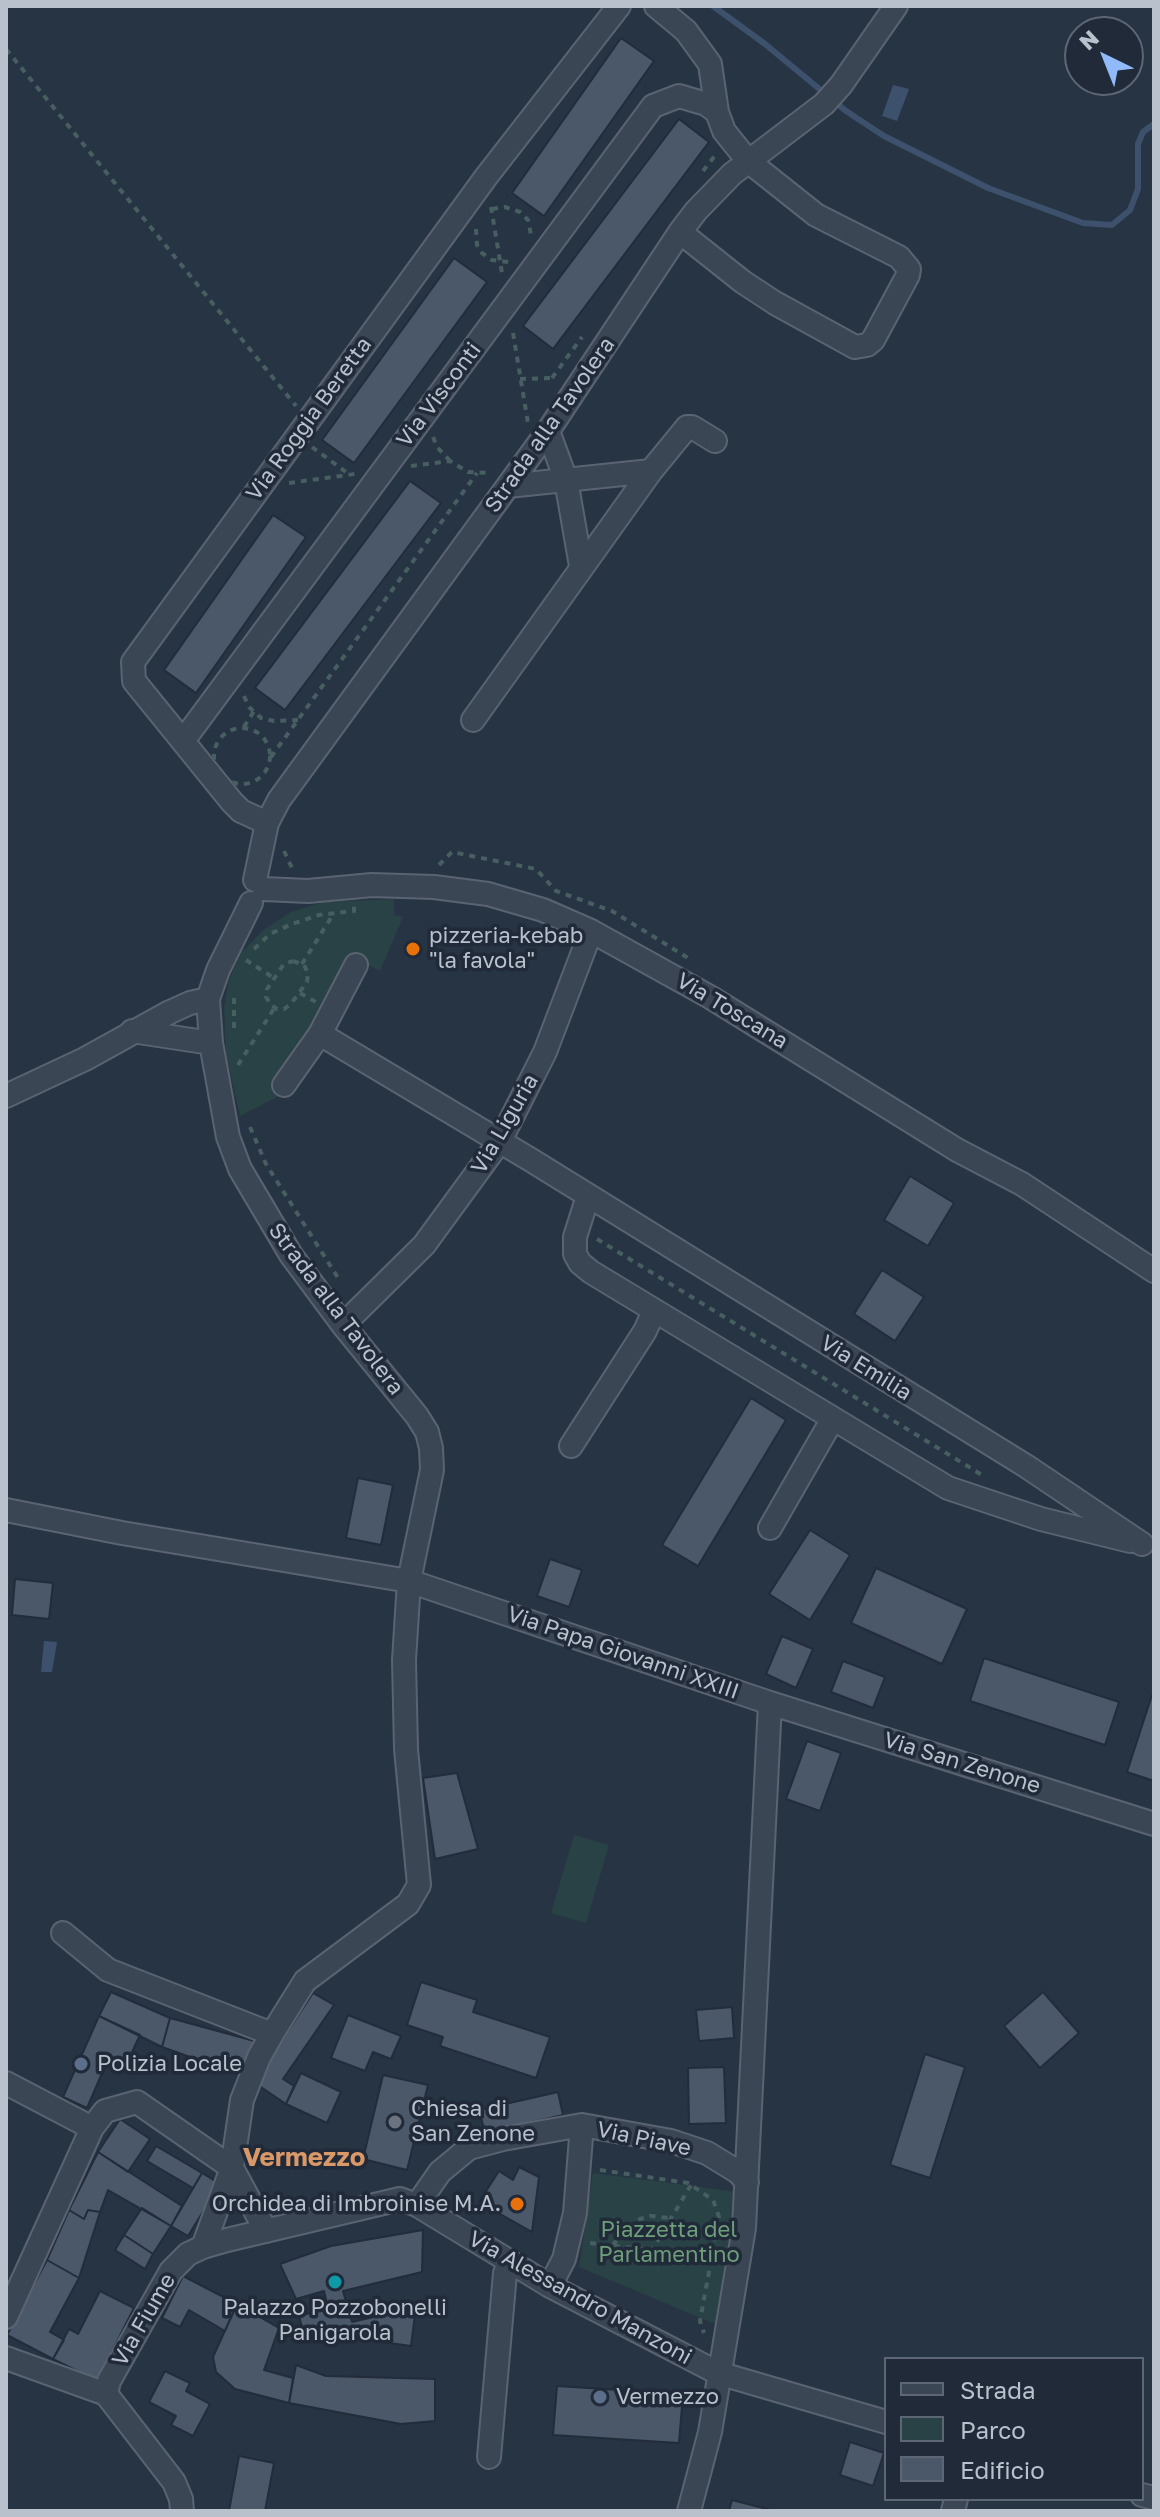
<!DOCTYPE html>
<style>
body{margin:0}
#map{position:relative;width:1160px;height:2517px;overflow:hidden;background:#273444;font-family:"Golos Text",sans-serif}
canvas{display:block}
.frame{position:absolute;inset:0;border:8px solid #b9c1cd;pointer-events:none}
.legend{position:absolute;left:884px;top:2357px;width:260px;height:144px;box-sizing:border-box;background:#202a39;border:2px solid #5d6674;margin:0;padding:10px 14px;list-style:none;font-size:24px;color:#b9c1cd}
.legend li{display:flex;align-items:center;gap:16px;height:40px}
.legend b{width:40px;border:2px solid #5d6674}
.north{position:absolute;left:1064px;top:16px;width:80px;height:80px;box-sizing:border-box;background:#202a39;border:2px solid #5d6674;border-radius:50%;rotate:317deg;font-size:22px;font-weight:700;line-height:32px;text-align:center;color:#b9c1cd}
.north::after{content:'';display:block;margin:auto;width:28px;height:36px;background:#91bafa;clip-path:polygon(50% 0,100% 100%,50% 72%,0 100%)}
</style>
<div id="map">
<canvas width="1160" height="2517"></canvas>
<div class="frame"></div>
<ul class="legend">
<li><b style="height:10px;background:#3b4654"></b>Strada</li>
<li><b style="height:22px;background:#294245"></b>Parco</li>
<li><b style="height:22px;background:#4b586a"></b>Edificio</li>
</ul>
<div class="north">N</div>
</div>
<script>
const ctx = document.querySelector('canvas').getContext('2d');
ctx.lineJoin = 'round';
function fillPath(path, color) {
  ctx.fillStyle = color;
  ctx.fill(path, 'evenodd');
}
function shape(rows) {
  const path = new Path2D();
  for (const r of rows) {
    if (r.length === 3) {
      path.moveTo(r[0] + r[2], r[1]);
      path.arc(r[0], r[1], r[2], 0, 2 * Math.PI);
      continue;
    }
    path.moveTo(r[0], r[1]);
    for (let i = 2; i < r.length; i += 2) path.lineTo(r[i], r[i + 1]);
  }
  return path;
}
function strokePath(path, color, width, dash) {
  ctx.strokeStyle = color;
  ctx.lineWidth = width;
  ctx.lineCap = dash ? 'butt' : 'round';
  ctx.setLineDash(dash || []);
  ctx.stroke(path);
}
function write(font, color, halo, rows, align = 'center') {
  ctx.font = font + ' "Golos Text",sans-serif';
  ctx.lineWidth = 7;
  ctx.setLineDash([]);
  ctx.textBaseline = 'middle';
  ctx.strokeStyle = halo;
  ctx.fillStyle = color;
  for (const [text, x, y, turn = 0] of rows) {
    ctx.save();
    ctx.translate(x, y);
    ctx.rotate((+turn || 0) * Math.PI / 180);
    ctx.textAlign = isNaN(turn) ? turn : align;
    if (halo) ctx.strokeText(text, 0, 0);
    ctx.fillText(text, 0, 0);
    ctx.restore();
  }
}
fillPath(shape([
 [394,899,394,915,403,917,380,971,355,959,287,1092,240,1116,226,1055,224,1007,229,980,241,953,263,930,291,912,324,902],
 [574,1835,609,1845,586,1923,551,1913],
 [593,2173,737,2192,715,2324,579,2267]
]), '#294245');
fillPath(shape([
 [893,85,909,89,897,121,882,116],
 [44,1641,57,1642,52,1672,41,1672]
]), '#3d516d');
strokePath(shape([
 [713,6,765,44,846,111,884,136,988,188,1083,223,1112,225,1130,210,1138,189,1138,144,1143,132,1154,124]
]), '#3d516d', 6);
const building = shape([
 [621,38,654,61,544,216,512,193,621,38],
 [679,119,709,142,553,349,523,326,679,119],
 [454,258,487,282,354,463,322,440,454,258],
 [410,481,441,503,285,710,255,688,410,481],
 [273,515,306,537,196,693,164,670,273,515],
 [910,1176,954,1203,928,1246,884,1220,910,1176],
 [882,1270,924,1297,895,1341,854,1314,882,1270],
 [751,1398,786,1420,698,1566,662,1545,751,1398],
 [358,1478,393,1485,381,1545,346,1538,358,1478],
 [810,1530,850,1555,810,1620,769,1594,810,1530],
 [550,1559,582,1570,569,1607,537,1596,550,1559],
 [876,1568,967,1609,942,1664,851,1623,876,1568],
 [15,1579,53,1583,49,1619,12,1615,15,1579],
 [782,1636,813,1649,796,1688,766,1674,782,1636],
 [984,1658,1119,1702,1105,1745,970,1701,984,1658],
 [843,1661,885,1677,873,1708,831,1692,843,1661],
 [1152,1695,1154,1696,1154,1781,1127,1772,1152,1695],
 [807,1741,841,1753,820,1811,786,1799,807,1741],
 [457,1773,478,1849,435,1859,423,1778,457,1773],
 [421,1982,477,2000,473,2012,550,2037,536,2078,440,2046,443,2037,407,2025,421,1982],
 [111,1992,170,2018,162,2047,99,2016,111,1992],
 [1043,1992,1079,2033,1040,2068,1004,2026,1043,1992],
 [313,1993,334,2005,283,2079,294,2086,286,2104,258,2085,276,2049,313,1993],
 [732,2007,734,2038,699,2041,696,2010,732,2007],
 [348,2015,401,2036,391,2059,373,2052,365,2071,331,2058,348,2015],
 [99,2016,140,2035,126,2065,109,2057,87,2108,63,2097,99,2016],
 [170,2018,258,2042,240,2075,162,2047,170,2018],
 [925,2054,965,2067,930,2178,890,2165,925,2054],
 [724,2067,726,2123,689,2124,688,2068,724,2067],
 [301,2073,341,2092,327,2123,286,2104,301,2073],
 [383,2075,428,2085,407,2170,363,2159,383,2075],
 [558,2092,563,2115,485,2133,479,2110,558,2092],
 [120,2119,150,2139,128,2172,98,2152,120,2119],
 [156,2146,202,2173,193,2188,147,2161,156,2146],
 [98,2152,182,2206,171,2226,108,2190,100,2212,88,2210,84,2219,69,2210,98,2152],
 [519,2167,539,2177,532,2232,479,2202,499,2171,513,2180,519,2167],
 [202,2173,220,2184,188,2236,171,2226,202,2173],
 [142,2208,171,2226,153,2254,124,2235,142,2208],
 [69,2210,84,2219,88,2210,100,2212,79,2278,47,2260,69,2210],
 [423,2230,422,2272,343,2291,352,2322,416,2307,411,2346,303,2331,299,2316,328,2308,324,2291,296,2299,280,2264,331,2246,423,2230],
 [124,2235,153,2254,145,2269,115,2250,124,2235],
 [47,2260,79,2278,50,2332,64,2340,53,2359,7,2335,47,2260],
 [183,2276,237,2304,225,2331,189,2310,180,2327,162,2318,183,2276],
 [100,2291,134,2308,97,2381,53,2359,69,2329,78,2334,100,2291],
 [237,2304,279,2328,264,2370,293,2378,289,2403,235,2389,216,2372,213,2357,237,2304],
 [296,2365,326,2376,435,2379,435,2421,401,2424,289,2403,296,2365],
 [165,2371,190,2383,186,2391,210,2404,193,2436,171,2425,176,2416,149,2402,165,2371],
 [557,2386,683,2394,679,2443,553,2435,557,2386],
 [850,2442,884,2453,873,2486,840,2475,850,2442],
 [239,2456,274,2463,265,2511,229,2511,239,2456],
 [732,2500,771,2510,771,2511,729,2511,732,2500]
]);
fillPath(building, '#4b586a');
strokePath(building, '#222c3b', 2);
const street = shape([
 [656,6,686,31,710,64,717,112,724,131,748,161,816,215,899,257,909,269,908,275,873,340,867,345,855,347,775,303,743,282,680,232],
 [548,431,566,480,581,566],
 [651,471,687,427,692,427,715,441],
 [473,720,651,471,508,486],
 [183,741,653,106,679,96,706,104,717,112],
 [267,823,241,811,232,802,134,681,133,662,486,177,619,6],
 [255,880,267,823,279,800,548,431,680,232,696,211,732,174,824,104,841,85,896,6],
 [264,889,308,891,372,885,434,887,488,894,543,910,591,931,710,997,957,1150,1022,1184,1154,1271],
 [132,1031,211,1043],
 [320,1034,531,1160,1026,1466,1142,1544],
 [284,1085,320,1034,356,965],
 [6,1096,85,1059,170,1012,190,1003,208,999],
 [588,1196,575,1237,575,1254,580,1263,591,1272,948,1488,1041,1519,1130,1541],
 [343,1325,424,1245,500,1141,545,1052,591,931],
 [571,1446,645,1331,654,1311],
 [6,1510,122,1533,409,1581,770,1703,744,2228,710,2432,689,2511],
 [770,1528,832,1420],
 [770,1703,1154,1824],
 [63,1933,108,1970,272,2034],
 [6,2083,92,2128],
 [417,2205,440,2172,469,2148,503,2139,582,2125,671,2141,707,2153,738,2172,747,2182],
 [203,2247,232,2168,242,2100,259,2057,272,2034,305,1981,408,1904,419,1885,406,1749,404,1660,409,1581,432,1470,431,1448,427,1432,417,1416,343,1325,291,1255,240,1169,228,1137,211,1043,208,999,218,970,251,903],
 [550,2286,564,2259,575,2213,582,2125],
 [6,2317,92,2128,105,2111,137,2102,232,2168,266,2231],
 [6,2358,106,2394],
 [106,2394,109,2381,171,2271,188,2254,203,2247,227,2240,400,2199,417,2205,550,2286,718,2373,886,2422],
 [106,2394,174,2482,181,2499,182,2511],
 [489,2457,505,2273,510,2263],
 [1142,2495,1154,2498],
 [953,2511,956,2499]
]);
strokePath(street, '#5a6371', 26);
strokePath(shape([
 [6,49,296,406],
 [703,171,717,153],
 [491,207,502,273],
 [492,209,505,207,520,212,528,220,531,235],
 [476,229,477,245,482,253,492,260,509,262],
 [513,333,528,423],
 [552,378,582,337],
 [520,379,554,378],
 [433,437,437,447,450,461],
 [312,447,350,475],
 [411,466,450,461,468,472,491,473],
 [289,483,355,474],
 [244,696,249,707,261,718,274,721,298,720],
 [244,727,254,711],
 [242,756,28],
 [271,757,477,473],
 [284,851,292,868],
 [439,865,452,852,536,869,556,891,612,911,688,958],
 [254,949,270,934,292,924,319,915,354,911,354,906],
 [246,960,274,978],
 [293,961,304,965,308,973,307,982,290,1005,284,1009,277,1009,271,1005,266,997,267,989,284,964,293,961],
 [302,964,334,913],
 [300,993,316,1002],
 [234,1028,234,993],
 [238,1065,275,1007],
 [250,1127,266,1164,340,1281],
 [597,1239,982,1475],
 [600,2170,688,2183,713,2200,719,2217,700,2321,704,2333],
 [590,2243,652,2250,691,2185],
 [613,2245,625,2229,640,2219,650,2216,670,2218]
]), '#475f61', 4, [6, 6]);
strokePath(street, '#3b4654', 22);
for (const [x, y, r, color] of [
 [413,949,8,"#e8710a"],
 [81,2064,8,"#5c6f8a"],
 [395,2122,8,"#6b7280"],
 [517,2204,8,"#e8710a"],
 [335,2282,8,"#0f9aa8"],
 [600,2397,8,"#5c6f8a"]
]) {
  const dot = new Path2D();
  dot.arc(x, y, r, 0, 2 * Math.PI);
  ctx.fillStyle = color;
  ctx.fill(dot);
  strokePath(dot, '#202a39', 3);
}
write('22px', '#b9c1cd', '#202a39', [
 ["Via Visconti",439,395,-53],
 ["Via Roggia Beretta",309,419,-54],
 ["Strada alla Tavolera",550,425,-55],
 ["Via Toscana",732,1011,31],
 ["Via Liguria",505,1124,-60],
 ["Strada alla Tavolera",336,1309,53],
 ["Via Emilia",866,1368,32],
 ["Via Papa Giovanni XXIII",623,1653,19],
 ["Via San Zenone",962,1763,17],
 ["Via Piave",644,2139,12],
 ["Via Alessandro Manzoni",580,2298,29],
 ["Via Fiume",144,2320,-60]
]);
write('22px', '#b9c1cd', '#202a39', [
 ["pizzeria-kebab",429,936],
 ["\"la favola\"",429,961],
 ["Polizia Locale",97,2064],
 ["Chiesa di",411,2109],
 ["San Zenone",411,2134],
 ["Orchidea di Imbroinise M.A.",501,2204,"right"],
 ["Palazzo Pozzobonelli",335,2308,"center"],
 ["Panigarola",335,2333,"center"],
 ["Vermezzo",616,2397]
], 'left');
write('22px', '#6f9e7a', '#202a39', [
 ["Piazzetta del",669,2230],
 ["Parlamentino",669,2255]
]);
write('bold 26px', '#d99868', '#202a39', [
 ["Vermezzo",304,2158]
]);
</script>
